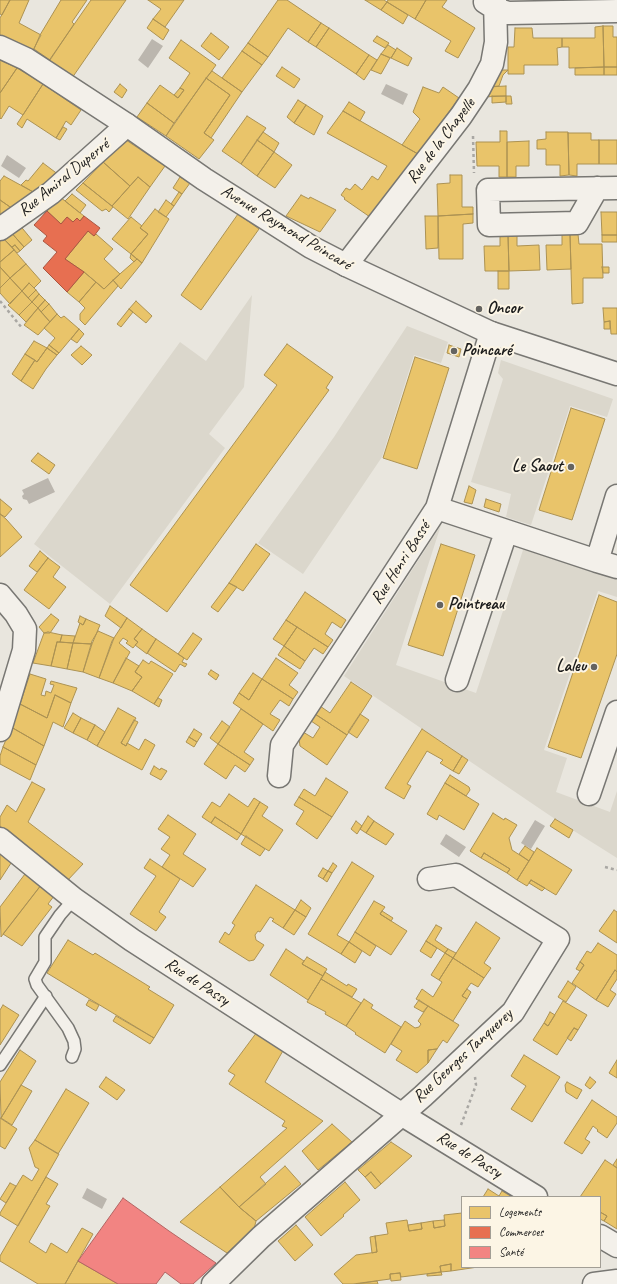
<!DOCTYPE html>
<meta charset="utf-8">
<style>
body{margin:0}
#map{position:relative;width:617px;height:1284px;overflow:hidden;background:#e9e6de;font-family:Caveat,sans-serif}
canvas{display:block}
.legend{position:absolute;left:461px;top:1196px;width:140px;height:72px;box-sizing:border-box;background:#fcf5e5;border:1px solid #a29e95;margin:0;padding:5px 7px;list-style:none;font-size:12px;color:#1c1c1c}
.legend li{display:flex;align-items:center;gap:8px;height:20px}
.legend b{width:20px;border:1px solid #a29e95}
</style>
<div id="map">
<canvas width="617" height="1284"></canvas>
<ul class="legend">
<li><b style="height:11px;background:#e9c46a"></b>Logements</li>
<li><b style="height:11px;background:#e76f51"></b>Commerces</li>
<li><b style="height:11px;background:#f28482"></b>Santé</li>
</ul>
</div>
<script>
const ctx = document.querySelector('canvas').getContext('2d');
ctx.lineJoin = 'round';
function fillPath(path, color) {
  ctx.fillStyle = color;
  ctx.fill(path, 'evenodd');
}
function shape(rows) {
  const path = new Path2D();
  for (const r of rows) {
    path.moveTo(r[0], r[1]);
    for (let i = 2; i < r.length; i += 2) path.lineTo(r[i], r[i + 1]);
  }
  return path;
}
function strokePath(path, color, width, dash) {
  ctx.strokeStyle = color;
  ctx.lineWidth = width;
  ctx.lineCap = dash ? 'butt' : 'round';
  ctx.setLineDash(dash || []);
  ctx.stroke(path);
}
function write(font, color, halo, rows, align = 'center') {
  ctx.font = font + ' Caveat,sans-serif';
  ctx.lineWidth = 4;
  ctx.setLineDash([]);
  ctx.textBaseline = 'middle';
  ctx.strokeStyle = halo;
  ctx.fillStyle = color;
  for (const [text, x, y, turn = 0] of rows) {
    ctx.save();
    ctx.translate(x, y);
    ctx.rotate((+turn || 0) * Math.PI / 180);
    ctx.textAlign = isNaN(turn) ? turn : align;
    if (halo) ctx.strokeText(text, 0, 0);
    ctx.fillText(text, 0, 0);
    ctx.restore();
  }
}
fillPath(shape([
 [252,295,244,387,209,434,225,448,110,604,34,544,180,342,206,361],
 [407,326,448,342,441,363,414,355,382,457,303,574,258,543,334,437],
 [501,360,613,399,607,417,570,406,531,525,506,517,511,494,471,482,503,379,498,373],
 [441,525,396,665,476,693,524,547,617,580,617,597,598,591,544,750,567,758,556,792,610,812,617,791,617,858,555,819,344,676]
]), '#dbd7cc');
fillPath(shape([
 [152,39,163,46,148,68,138,60],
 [386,84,408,94,403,105,381,94],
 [7,155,26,168,19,178,1,166],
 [48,478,55,492,29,504,27,500,23,499,22,496,24,494,22,490],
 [535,820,545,826,531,849,521,843],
 [446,834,466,847,459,857,440,844],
 [87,1188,107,1199,102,1209,82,1198]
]), '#bbb6ae');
const homes = shape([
 [0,0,10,0,2,15,0,14,0,0],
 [10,0,29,0,19,23,41,35,32,52,0,37,0,18,10,0],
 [61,0,87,0,72,22,74,24,50,60,34,49,40,35,61,0],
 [91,0,126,0,72,78,48,62,91,0],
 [148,0,184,0,165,27,153,19,161,9,148,0],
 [278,0,287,0,321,23,308,42,288,28,268,57,248,43,278,0],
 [365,0,384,0,387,2,381,10,365,0],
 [388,0,426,0,415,19,387,2,388,0],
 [426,0,447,0,442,7,475,28,458,58,445,51,451,41,415,19,426,0],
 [387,2,408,15,403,24,381,10,387,2],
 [153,19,169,30,163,40,147,28,153,19],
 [321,23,329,28,316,47,308,42,321,23],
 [603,26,604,67,569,68,569,47,562,47,562,38,595,38,595,27,603,26],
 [603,26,613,26,613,37,617,37,617,67,604,67,603,26],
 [329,28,369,55,356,74,316,47,329,28],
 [515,28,532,28,533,38,562,38,562,47,557,48,558,65,524,65,524,74,508,74,508,47,514,47,515,28],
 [211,33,229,47,219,60,201,46,211,33],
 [377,36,389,43,385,48,373,41,377,36],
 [181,40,216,65,174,123,147,103,160,85,178,98,184,90,180,88,190,73,169,58,181,40],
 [248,43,268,57,262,65,242,51,248,43],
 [388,45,396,50,391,58,381,54,388,45],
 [397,48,412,58,408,66,391,58,397,48],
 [242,51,262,65,242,92,222,78,242,51],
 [381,54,390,58,381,74,371,70,381,54],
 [369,55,377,60,364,80,356,74,369,55],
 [0,60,17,68,0,93,0,60],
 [282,67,300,79,294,88,276,76,282,67],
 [604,67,617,67,617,75,604,75,604,67],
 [604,67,604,75,575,75,575,68,604,67],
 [17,68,43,84,23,115,9,106,1,119,0,118,0,93,17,68],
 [497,70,508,70,503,75,499,86,488,87,497,70],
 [212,71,242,92,211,138,204,133,230,95,206,78,212,71],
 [206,78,230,95,204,133,214,140,199,159,166,136,206,78],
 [43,84,81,110,71,125,66,121,56,138,27,119,22,128,17,124,43,84],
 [120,84,127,90,122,98,114,92,120,84],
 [506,86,506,96,482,97,488,87,506,86],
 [423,87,439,93,443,87,459,98,418,154,402,145,420,119,413,112,423,87],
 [180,88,184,90,178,98,174,95,180,88],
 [492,96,506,96,506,102,492,103,492,96],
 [506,96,511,96,512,104,506,104,506,96],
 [298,100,306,105,294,123,287,117,298,100],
 [349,102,365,112,360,121,343,111,349,102],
 [147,103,174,123,166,136,137,117,147,103],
 [306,105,323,116,314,135,294,123,306,105],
 [343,111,418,154,370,217,344,199,345,198,341,195,346,188,350,190,355,184,362,190,372,176,378,180,387,166,327,133,343,111],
 [247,116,266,128,241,164,222,151,247,116],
 [63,127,67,129,60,140,56,138,63,127],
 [500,131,507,131,507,177,499,177,499,166,477,166,476,142,500,142,500,131],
 [263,132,279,143,274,152,257,140,263,132],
 [546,132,568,132,569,175,560,176,560,165,546,165,546,149,537,149,537,140,546,139,546,132],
 [568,133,591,133,591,140,599,140,599,164,577,164,577,176,569,175,568,133],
 [126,140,165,166,150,187,138,177,130,186,103,162,126,140],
 [257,140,274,152,257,176,241,164,257,140],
 [599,140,617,140,617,164,599,164,599,140],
 [529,141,529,166,516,166,516,177,507,177,507,142,529,141],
 [274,152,292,165,275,188,257,176,274,152],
 [103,162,130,186,112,206,83,183,103,162],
 [43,163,59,175,35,193,21,185,26,180,28,181,43,163],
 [450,175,462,175,462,207,473,207,473,214,438,216,437,184,450,183,450,175],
 [4,176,35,193,13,209,0,200,0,181,4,176],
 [138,177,150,187,128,219,112,206,138,177],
 [180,177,190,183,182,194,173,188,180,177],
 [83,183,113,207,109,212,106,209,102,211,76,190,83,183],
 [179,192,182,194,174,206,171,204,179,192],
 [72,194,86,205,80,213,65,201,72,194],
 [301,195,309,199,310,197,336,210,320,232,286,216,301,195],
 [60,197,84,216,80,221,77,218,73,222,67,217,61,224,47,211,60,197],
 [0,200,13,209,0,216,0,200],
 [166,200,174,206,166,217,158,212,166,200],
 [155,209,169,219,142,263,131,254,148,234,140,228,155,209],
 [601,212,617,212,617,235,602,235,601,212],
 [238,214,259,229,201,310,181,295,238,214],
 [473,214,473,223,463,224,463,259,439,259,438,216,473,214],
 [425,216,438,216,438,248,426,249,425,216],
 [131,217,142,226,140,228,148,234,131,254,112,239,131,217],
 [18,223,32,240,24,247,9,230,18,223],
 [9,230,24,247,20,251,15,245,12,247,1,236,9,230],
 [88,231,94,236,96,234,113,249,104,259,120,274,104,289,84,272,65,259,88,231],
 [562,234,570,234,571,269,547,270,546,245,562,245,562,234],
 [570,234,578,234,579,244,602,244,603,278,583,278,583,303,572,304,570,234],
 [508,235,517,235,517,246,539,245,540,270,509,271,508,235],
 [508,235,509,271,485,271,484,246,500,246,500,236,508,235],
 [602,235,617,235,617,242,602,242,602,235],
 [1,236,14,250,0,262,0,237,1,236],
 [15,245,20,251,17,253,12,247,15,245],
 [14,250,26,264,10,278,0,267,0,262,14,250],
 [131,254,137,259,134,262,130,258,131,254],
 [137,259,142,263,121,289,113,280,137,259],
 [26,264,41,281,34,288,29,283,22,291,10,278,26,264],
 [0,267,10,278,0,288,0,267],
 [602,267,609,267,609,273,603,273,602,267],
 [498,271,509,271,509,289,498,289,498,271],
 [84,272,96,282,79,302,67,292,84,272],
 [10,278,22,291,10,304,0,293,0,288,10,278],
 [113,280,118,286,85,325,80,320,80,314,85,308,79,302,96,282,104,289,113,280],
 [29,283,36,290,28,298,22,291,29,283],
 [36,290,39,294,32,302,28,298,36,290],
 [22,291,32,302,19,315,8,305,22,291],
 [39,294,45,300,38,308,32,302,39,294],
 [45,300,49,304,41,312,38,308,45,300],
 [136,301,152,316,146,323,129,309,136,301],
 [32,302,38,308,26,322,19,315,32,302],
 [49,304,57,314,50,322,41,312,49,304],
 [38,308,50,322,38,335,24,325,38,308],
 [603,308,617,308,617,334,611,334,610,321,604,322,603,308],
 [129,309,133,312,121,327,117,324,129,309],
 [57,314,61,318,64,316,79,329,59,353,49,345,55,338,44,328,57,314],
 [610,321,610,329,604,329,604,322,610,321],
 [79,329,84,334,77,343,71,339,79,329],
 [34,341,47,348,37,362,25,354,34,341],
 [287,344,333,377,326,388,329,390,167,612,130,585,277,385,264,375,287,344],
 [49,345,59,353,57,355,47,348,49,345],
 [449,345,461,349,459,357,447,353,449,345],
 [81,346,92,355,82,365,71,355,81,346],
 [47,348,57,355,46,369,33,389,21,381,35,360,37,362,47,348],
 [25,354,35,360,21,381,12,374,25,354],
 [415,357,449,368,417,469,383,458,415,357],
 [571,408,605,419,572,520,539,510,571,408],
 [38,453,55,465,49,474,31,461,38,453],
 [469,486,476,490,472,504,464,502,469,486],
 [0,499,12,509,5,517,0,514,0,499],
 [486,499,501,504,499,512,484,507,486,499],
 [0,514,6,519,22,537,0,557,0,514],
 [256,544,270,554,243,591,229,583,256,544],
 [441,544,475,555,443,656,408,645,441,544],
 [40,551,48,558,37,572,29,566,40,551],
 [48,558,60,567,53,577,66,587,49,609,24,590,48,558],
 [229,583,237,587,218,612,211,607,229,583],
 [305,592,346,620,341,628,332,622,325,634,333,640,328,647,286,620,305,592],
 [599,595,617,602,617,654,581,758,548,747,599,595],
 [110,606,127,618,121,628,105,616,110,606],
 [51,614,59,620,50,633,44,633,39,627,51,614],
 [80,616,86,619,83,625,78,622,80,616],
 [127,618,142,629,134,639,138,642,133,648,126,643,128,641,123,638,119,643,130,652,113,683,99,678,112,641,127,618],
 [86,619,100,625,92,644,73,643,80,623,83,625,86,619],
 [286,620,297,627,284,646,273,639,286,620],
 [297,627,328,647,323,654,314,648,305,661,284,646,297,627],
 [142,629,156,639,147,654,135,645,138,642,134,639,142,629],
 [98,631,114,638,99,678,83,672,92,641,98,631],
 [48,632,62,635,60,642,57,642,51,666,33,663,44,633,48,632],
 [193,633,202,639,187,660,178,654,193,633],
 [62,635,75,636,73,643,60,642,62,635],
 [156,639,184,658,182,662,187,664,185,667,180,664,175,672,147,653,156,639],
 [57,642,73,643,67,669,51,666,57,642],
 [73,643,92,644,83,672,67,669,73,643],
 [284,646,305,661,300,669,278,655,284,646],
 [126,658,139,666,135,672,142,677,132,691,113,683,126,658],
 [276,658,298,673,289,685,298,692,293,699,262,679,276,658],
 [143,660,149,664,151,661,173,674,154,704,132,691,142,677,135,672,143,660],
 [211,670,219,675,216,680,208,674,211,670],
 [253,673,262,679,249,700,239,693,253,673],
 [30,674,46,679,41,695,45,696,46,691,51,693,54,685,50,684,51,681,77,688,71,703,55,695,47,718,20,704,30,674],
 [262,679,293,699,289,706,280,700,270,714,280,720,273,731,233,703,239,693,249,700,262,679],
 [351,682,372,696,347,735,315,714,320,706,330,713,351,682],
 [55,695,71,703,63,727,53,722,44,746,11,727,20,704,47,718,55,695],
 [158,698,162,700,159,707,154,704,158,698],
 [118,708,136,718,121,743,126,746,127,743,139,750,145,739,155,745,142,770,97,746,118,708],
 [241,709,263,724,244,752,254,759,250,765,218,744,241,709],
 [73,713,81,718,73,733,64,728,73,713],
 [315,714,347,735,327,765,300,746,299,739,303,732,313,738,320,727,311,721,315,714],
 [360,714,369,720,357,738,348,732,360,714],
 [81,718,95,725,87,740,73,733,81,718],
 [134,720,138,722,126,746,121,743,134,720],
 [222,721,230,727,218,744,210,738,222,721],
 [95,725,105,732,97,746,87,740,95,725],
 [11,727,44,746,36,765,3,747,11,727],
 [194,729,202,734,197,742,189,737,194,729],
 [422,729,462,756,453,771,440,763,443,760,427,751,407,784,411,786,404,799,385,788,422,729],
 [189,737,197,742,194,747,186,742,189,737],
 [218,744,250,765,245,772,235,765,226,779,204,764,218,744],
 [3,747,36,765,30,780,0,764,0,756,3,747],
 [462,756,468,760,459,774,453,771,462,756],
 [154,766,160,770,161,768,167,771,161,780,150,774,154,766],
 [450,775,469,787,470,790,466,796,445,783,450,775],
 [326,778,348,792,332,817,299,797,304,789,315,796,326,778],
 [32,782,45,789,28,822,83,864,66,882,0,826,0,817,7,805,16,812,32,782],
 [445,783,479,804,464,830,439,815,437,820,427,814,445,783],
 [229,794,248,807,254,798,260,802,241,834,215,817,211,823,202,817,212,802,220,807,229,794],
 [299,797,332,817,317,839,296,824,304,811,294,805,299,797],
 [260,802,268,807,262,816,283,830,269,851,241,834,260,802],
 [493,813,504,820,505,818,517,825,509,838,512,850,529,861,517,880,507,873,510,869,484,853,481,858,470,851,493,813],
 [168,815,196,834,183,854,206,869,193,887,162,867,170,855,161,849,170,837,158,829,168,815],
 [368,816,374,821,366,833,360,829,368,816],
 [215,817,241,834,237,840,211,823,215,817],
 [555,819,573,830,569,838,550,826,555,819],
 [356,821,362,826,357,834,351,829,356,821],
 [374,821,394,834,386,845,366,833,374,821],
 [246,836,265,849,260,856,241,844,246,836],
 [525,846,534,852,529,861,519,854,525,846],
 [537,848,572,870,556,895,531,880,527,886,517,880,537,848],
 [0,851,13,860,0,880,0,851],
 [484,853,510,869,507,873,481,858,484,853],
 [150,859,180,879,159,912,166,917,156,931,130,914,156,876,144,868,150,859],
 [352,862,374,876,337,935,349,942,341,954,308,934,352,862],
 [333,863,337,866,332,873,328,871,333,863],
 [323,868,328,871,323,879,318,876,323,868],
 [328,871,332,873,327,882,323,879,328,871],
 [25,874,42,884,1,937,0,907,25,874],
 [531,880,545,888,542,891,529,883,531,880],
 [41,885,54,896,48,904,52,907,22,946,3,934,41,885],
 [256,885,295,910,283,928,272,921,274,919,270,917,260,932,258,931,255,935,256,940,264,945,254,960,249,961,219,942,225,932,229,935,235,925,232,923,256,885],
 [301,900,311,908,306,917,295,910,301,900],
 [374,901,385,907,380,914,407,931,391,955,355,932,374,901],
 [295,910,306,917,294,935,283,928,295,910],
 [614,910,617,912,617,943,599,931,614,910],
 [382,911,393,918,391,921,380,914,382,911],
 [476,922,500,938,484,963,491,968,484,978,453,958,476,922],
 [436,925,442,928,435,940,448,949,445,953,426,941,436,925],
 [355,932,376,946,370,956,349,942,355,932],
 [68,940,93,955,95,953,150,987,148,989,174,1005,154,1038,47,973,68,940],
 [426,941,437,948,431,958,420,951,426,941],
 [349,942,362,951,355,963,341,954,349,942],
 [598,943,617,955,617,972,615,970,596,1000,572,983,584,965,580,962,587,951,591,953,598,943],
 [286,949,304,961,302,964,323,976,308,1000,270,975,286,949],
 [448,949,456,953,453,958,445,953,448,949],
 [445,953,453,958,439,980,431,975,445,953],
 [307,957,327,969,323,976,302,964,307,957],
 [453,958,484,978,478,987,471,983,462,996,467,999,453,1021,416,999,422,989,433,997,442,982,439,980,453,958],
 [580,962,584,965,580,971,576,969,580,962],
 [615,970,617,972,617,979,610,990,616,994,608,1007,596,1000,615,970],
 [325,972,347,986,348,984,357,989,352,997,321,979,325,972],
 [321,979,361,1003,346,1026,325,1014,326,1012,307,1002,321,979],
 [568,981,576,987,566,1002,558,997,568,981],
 [467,989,471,992,467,999,462,996,467,989],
 [364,999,373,1005,371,1008,401,1027,385,1053,355,1034,356,1033,346,1026,364,999],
 [89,1000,99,1005,96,1011,86,1005,89,1000],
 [419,1000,428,1006,423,1012,414,1007,419,1000],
 [563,1001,587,1015,578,1030,574,1028,557,1055,533,1040,544,1023,548,1026,563,1001],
 [3,1005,19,1015,0,1045,0,1010,3,1005],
 [428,1006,459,1025,447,1043,443,1040,437,1049,428,1050,428,1063,417,1073,396,1060,402,1051,391,1044,405,1021,415,1028,419,1027,421,1024,418,1021,428,1006],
 [550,1012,555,1015,548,1026,544,1023,550,1012],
 [116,1016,154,1038,150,1044,113,1021,116,1016],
 [574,1028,578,1030,571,1041,567,1038,574,1028],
 [257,1032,284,1049,265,1082,323,1121,260,1177,266,1184,239,1207,220,1187,287,1128,282,1126,285,1121,229,1084,235,1075,228,1071,257,1032],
 [437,1049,428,1063,428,1050,437,1049],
 [20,1050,36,1061,1,1118,0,1082,20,1050],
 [524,1055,560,1077,532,1122,511,1109,526,1086,511,1076,524,1055],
 [617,1060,617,1078,609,1073,617,1060],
 [106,1077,125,1090,117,1100,99,1087,106,1077],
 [590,1077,596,1082,590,1089,585,1085,590,1077],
 [567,1082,582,1090,577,1099,566,1092,565,1085,567,1082],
 [21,1085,32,1091,12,1125,1,1118,21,1085],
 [66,1089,89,1103,58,1154,35,1140,66,1089],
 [592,1100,617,1117,617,1123,607,1138,597,1131,598,1130,593,1126,585,1139,590,1142,582,1154,564,1143,592,1100],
 [0,1118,17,1129,5,1149,0,1146,0,1118],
 [332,1124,352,1142,318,1170,302,1151,332,1124],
 [35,1140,59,1154,18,1226,0,1215,0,1213,23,1175,32,1181,39,1169,35,1167,29,1148,35,1140],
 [391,1142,412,1156,381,1184,371,1172,365,1177,358,1170,391,1142],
 [617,1159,617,1168,613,1165,617,1159],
 [605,1160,617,1168,617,1229,604,1221,607,1216,600,1212,600,1197,580,1197,605,1160],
 [285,1166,301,1184,256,1221,239,1207,285,1166],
 [371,1172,381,1184,375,1189,365,1177,371,1172],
 [46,1177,58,1184,46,1204,50,1206,29,1242,46,1253,51,1243,67,1253,82,1228,93,1234,65,1284,38,1284,0,1261,0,1256,46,1177],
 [345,1182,360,1200,343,1215,344,1216,321,1236,305,1217,345,1182],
 [10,1183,16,1186,6,1203,0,1199,10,1183],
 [220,1187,239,1207,256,1221,254,1229,227,1253,180,1222,220,1187],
 [488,1189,499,1196,501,1197,483,1197,488,1189],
 [502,1191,512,1197,501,1197,499,1196,502,1191],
 [600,1212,607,1216,604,1221,600,1219,600,1212],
 [462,1213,462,1267,478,1267,451,1271,451,1264,440,1266,441,1272,401,1277,400,1273,390,1274,390,1279,353,1284,343,1284,334,1274,356,1255,377,1252,375,1236,388,1234,386,1223,407,1220,409,1231,422,1229,421,1223,433,1221,434,1228,445,1226,444,1215,462,1213],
 [444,1220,445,1226,434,1228,433,1221,444,1220],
 [421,1223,422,1229,409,1231,408,1225,421,1223],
 [296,1225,313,1245,295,1261,278,1241,296,1225],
 [375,1236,377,1252,372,1253,370,1237,375,1236],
 [78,1261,118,1284,65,1284,78,1261],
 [451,1264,451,1271,441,1272,440,1266,451,1264],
 [441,1272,442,1275,427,1276,427,1274,441,1272],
 [400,1273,401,1280,391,1281,390,1274,400,1273],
 [377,1281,378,1284,356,1284,377,1281]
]);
fillPath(homes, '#e9c46a');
strokePath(homes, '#ac9253', 1);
const shops = shape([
 [47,211,61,224,67,217,73,222,77,218,80,221,84,216,100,228,94,236,88,231,65,259,84,272,67,292,43,268,57,252,43,241,47,236,34,225,47,211]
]);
fillPath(shops, '#e76f51');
strokePath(shops, '#aa5641', 1);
const health = shape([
 [123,1198,169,1231,216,1263,193,1284,181,1284,165,1272,156,1284,118,1284,78,1261,123,1198]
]);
fillPath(health, '#f28482');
strokePath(health, '#b26563', 1);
const lane = shape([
 [72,1057,75,1049,74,1041,68,1028,37,985,35,979,45,962,45,937,60,915,74,899],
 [0,1065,46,996]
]);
const street = shape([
 [485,2,496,9,508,13,617,11],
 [597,188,577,223,489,225,488,190,617,188],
 [0,229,51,193,127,125],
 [346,265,461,116,479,89,492,64,496,42,495,0],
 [617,496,597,561,617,567],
 [437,508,597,561],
 [0,595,16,614,25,629,24,650,0,730],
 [457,680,506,532],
 [279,776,282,745,437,508,491,333],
 [589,794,617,712],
 [0,839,74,899,132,940,401,1114,536,1197],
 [600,1236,617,1246],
 [213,1284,261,1237,423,1096,513,1012,558,939,456,875,429,879]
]);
const secondary = shape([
 [0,47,26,59,127,125,204,179,311,247,346,265,491,333,617,374],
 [594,1284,617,1281]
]);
strokePath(lane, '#787773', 14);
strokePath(street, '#787773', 25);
strokePath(secondary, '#787773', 25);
strokePath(shape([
 [473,136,474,173],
 [0,301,22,328],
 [605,867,617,870],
 [461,1125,476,1085,475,1077]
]), '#a9a7a3', 2.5, [3, 3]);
strokePath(lane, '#f3f0ea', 11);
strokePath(street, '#f3f0ea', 22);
strokePath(secondary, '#f3f0ea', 22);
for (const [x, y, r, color] of [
 [479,309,4,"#646360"],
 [454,351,4,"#646360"],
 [571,467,4,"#646360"],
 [440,605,4,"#646360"],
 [594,667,4,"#646360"]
]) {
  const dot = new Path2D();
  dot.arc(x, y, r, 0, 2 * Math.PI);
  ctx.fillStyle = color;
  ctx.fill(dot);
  strokePath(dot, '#fcf5e5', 1.5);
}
write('17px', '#1c1c1c', '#fcf5e5', [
 ["Rue de la Chapelle",441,141,-53],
 ["Rue Amiral Duperré",64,178,-39],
 ["Avenue Raymond Poincaré",286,228,31],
 ["Rue Henri Bassé",401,563,-57],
 ["Rue de Passy",197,982,33],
 ["Rue Georges Tanquerey",463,1056,-43],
 ["Rue de Passy",469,1155,32]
]);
write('bold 17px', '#1c1c1c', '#fcf5e5', [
 ["Oncor",487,309],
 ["Poincaré",462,351],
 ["Le Saout",563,467,"right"],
 ["Pointreau",448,605],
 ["Laleu",586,667,"right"]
], 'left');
</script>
